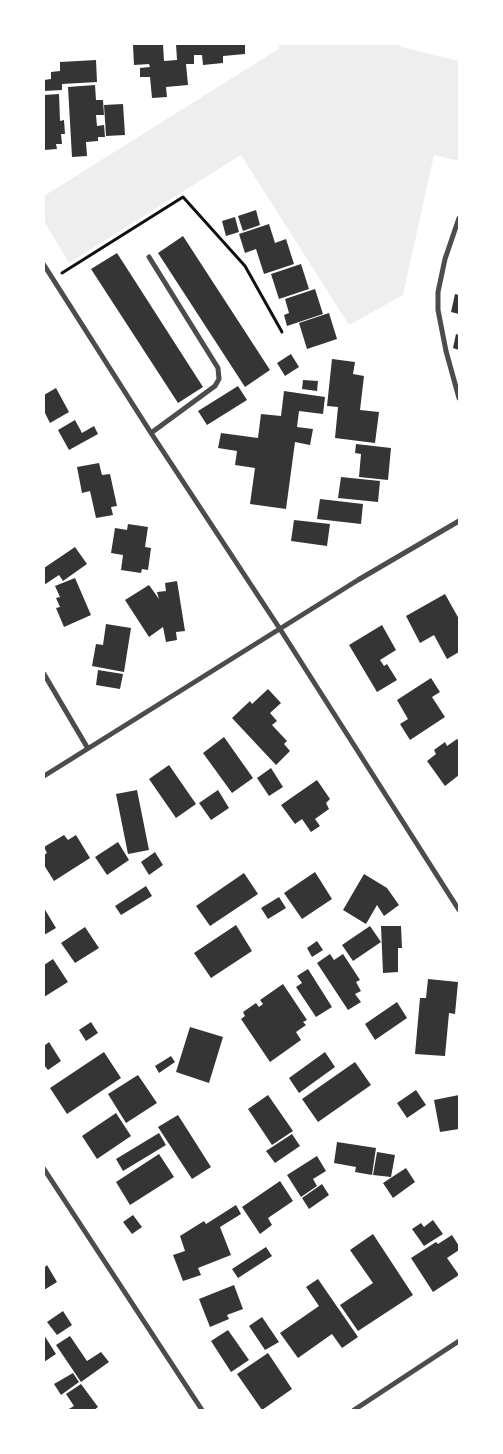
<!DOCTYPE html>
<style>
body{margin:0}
#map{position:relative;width:503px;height:1454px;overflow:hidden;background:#fff;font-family:"Exo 2",sans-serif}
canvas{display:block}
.frame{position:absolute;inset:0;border:45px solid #fff;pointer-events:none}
</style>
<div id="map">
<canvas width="503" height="1454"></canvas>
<div class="frame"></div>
</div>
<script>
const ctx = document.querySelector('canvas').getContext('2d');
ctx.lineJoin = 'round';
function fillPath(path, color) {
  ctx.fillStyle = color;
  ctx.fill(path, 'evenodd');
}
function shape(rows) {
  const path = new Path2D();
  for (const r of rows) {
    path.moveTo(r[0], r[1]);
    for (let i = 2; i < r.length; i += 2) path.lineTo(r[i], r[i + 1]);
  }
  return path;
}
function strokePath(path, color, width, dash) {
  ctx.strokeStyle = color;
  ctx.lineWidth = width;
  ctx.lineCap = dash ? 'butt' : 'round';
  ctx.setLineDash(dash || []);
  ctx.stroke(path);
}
fillPath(shape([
 [277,44,398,44,402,47,459,61,459,161,434,155,403,295,349,325,241,155,69,263,44,221,44,196,280,48]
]), '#eee');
fillPath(shape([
 [136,44,163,44,164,61,177,60,176,44,245,44,245,54,223,56,223,63,203,65,202,55,194,55,194,64,186,64,188,85,166,87,167,97,152,98,150,77,140,77,140,68,150,67,149,64,134,65,133,45],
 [96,60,97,82,62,84,62,90,44,91,44,80,51,79,51,72,60,71,60,62],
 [95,85,96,100,103,100,104,115,96,115,97,126,104,125,105,137,98,137,98,141,86,142,87,156,72,157,68,87],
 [59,94,60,121,64,120,65,134,61,134,62,144,56,144,57,149,44,150,44,95],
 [123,104,125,135,106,136,104,105],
 [256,210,260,225,243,231,238,216],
 [235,217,239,232,226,236,222,221],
 [269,224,275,243,286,239,294,264,264,274,256,249,245,253,239,234],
 [183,236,270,370,245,387,158,253],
 [117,253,203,387,178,403,91,269],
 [301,264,309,289,279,299,271,274],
 [315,289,323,314,287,326,284,315,289,313,285,299],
 [455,294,459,295,459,314,451,312],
 [329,313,337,339,307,349,299,323],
 [456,334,459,335,459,350,453,348],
 [291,354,299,367,285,376,277,363],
 [332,359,355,362,353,374,364,376,360,410,379,412,375,443,335,438,338,407,327,406],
 [303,380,318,381,317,391,302,389],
 [238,386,247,400,207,425,198,411],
 [56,388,69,412,50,423,44,411,44,395],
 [284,391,325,397,323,414,299,411,297,427,313,429,310,445,295,442,286,509,250,504,255,468,235,465,237,451,218,448,221,433,258,438,261,414,281,416],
 [75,420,82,433,94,426,98,434,69,450,58,430],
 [356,444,391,448,388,480,359,477,361,454,355,453],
 [99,463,102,475,110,474,117,506,111,507,113,515,96,518,90,491,82,493,77,467],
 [341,477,380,481,378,502,338,498],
 [320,499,363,504,361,524,317,519],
 [294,520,330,524,327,546,291,541],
 [128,524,148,527,145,547,151,548,148,570,142,569,141,573,121,570,123,555,111,553,115,528,127,530],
 [75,547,87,564,63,581,59,575,44,585,44,568],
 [75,578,91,615,64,627,56,608,60,607,56,598,60,597,55,586],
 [177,581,185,631,176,632,177,640,166,642,163,627,149,637,125,600,149,585,159,599,157,592,166,591,165,583],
 [445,594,459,619,459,652,447,659,434,635,420,643,406,616],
 [106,624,131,628,124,672,92,666,96,644,103,645],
 [382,625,396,650,380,660,384,666,387,664,397,680,377,692,349,645],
 [98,670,123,674,120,689,96,685],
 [431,678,440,692,432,697,445,717,410,740,400,724,408,719,397,700],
 [268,689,281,703,270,713,277,721,272,725,287,741,284,744,290,751,276,765,232,718,250,701,252,704],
 [224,737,253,778,232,793,203,753],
 [457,739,459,741,459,775,445,786,427,761,436,754,434,750,445,742,447,746],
 [169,765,196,804,176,818,149,779],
 [271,768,283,787,269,796,257,778],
 [317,780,330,799,326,803,329,809,315,819,320,826,311,832,302,819,295,824,281,805],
 [137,790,149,850,128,854,116,794],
 [218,790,229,808,211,820,199,803],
 [64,835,68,840,76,835,90,858,54,881,44,865,44,855,47,853,44,847],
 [118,842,129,860,107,875,95,857],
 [155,852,163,865,149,875,141,862],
 [315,872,332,899,302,919,284,893],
 [244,873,258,894,210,926,196,906],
 [364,874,387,888,399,905,384,916,377,905,366,924,343,910],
 [146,886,152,896,121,915,115,906],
 [279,897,286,908,268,919,261,908],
 [44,908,56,928,44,935],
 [236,925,252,951,211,978,194,953],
 [370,926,381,942,353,961,342,945],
 [381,926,401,926,402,948,398,948,398,972,383,973],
 [85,927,99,948,75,963,61,943],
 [317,941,323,950,312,957,307,948],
 [330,954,334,960,343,954,360,980,356,982,361,991,355,994,361,1002,348,1010,317,963],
 [53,959,68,982,44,997,44,965],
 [308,969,332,1007,316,1017,296,987,302,983,297,976],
 [428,979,458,982,455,1014,449,1013,445,1056,415,1054,420,998,426,998],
 [283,984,307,1020,303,1022,306,1025,296,1032,301,1040,270,1062,241,1019,245,1016,243,1012,256,1003,259,1007,263,1004,260,1000],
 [397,1002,407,1018,375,1040,365,1024],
 [91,1022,98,1033,86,1041,79,1030],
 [190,1027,223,1037,209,1083,176,1072],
 [49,1042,61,1061,48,1070,44,1065,44,1046],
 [104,1052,121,1078,67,1114,50,1088],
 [325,1052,335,1067,299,1093,289,1078],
 [171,1056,175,1062,159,1073,155,1066],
 [355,1062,371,1085,318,1122,302,1099],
 [138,1075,157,1103,126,1123,108,1094],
 [416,1090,426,1105,407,1118,397,1103],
 [268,1095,293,1131,272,1145,248,1109],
 [459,1095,459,1129,440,1132,434,1100],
 [116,1113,131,1136,97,1159,82,1136],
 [178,1115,211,1167,192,1179,158,1127],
 [159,1133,166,1145,123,1171,116,1159],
 [292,1134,300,1146,275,1163,266,1151],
 [337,1142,376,1148,372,1175,355,1172,356,1167,334,1163],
 [377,1152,395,1155,391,1177,373,1175],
 [159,1154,174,1177,130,1205,116,1182],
 [317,1156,326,1171,313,1179,317,1186,301,1197,287,1175],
 [406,1168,415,1182,393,1198,383,1183],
 [280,1181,293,1201,268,1218,272,1225,260,1234,242,1207],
 [322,1184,329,1195,309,1209,302,1198],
 [236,1205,241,1214,220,1227,231,1255,198,1268,201,1275,183,1281,173,1255,185,1251,180,1236,204,1221,206,1224],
 [133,1215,142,1227,132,1234,123,1222],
 [433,1220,443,1234,424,1246,412,1229,421,1223,424,1227],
 [373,1234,413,1295,358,1331,340,1305,373,1283,350,1250],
 [452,1235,459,1246,459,1250,447,1258,459,1275,433,1292,411,1258,436,1242,438,1244],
 [266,1247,272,1256,238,1278,232,1269],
 [47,1265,57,1282,44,1290,44,1268],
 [318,1279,358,1337,342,1348,332,1334,298,1358,280,1333,319,1306,306,1287],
 [234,1285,243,1309,227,1315,229,1319,210,1327,199,1299],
 [63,1311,72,1325,57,1335,47,1322],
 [262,1317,279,1342,265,1350,249,1326],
 [228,1330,249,1360,231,1372,211,1341],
 [44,1335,56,1354,44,1362],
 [70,1336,87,1361,101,1352,109,1362,81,1382,56,1345],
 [268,1353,292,1389,262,1410,237,1374],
 [73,1373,79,1382,61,1395,54,1384],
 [81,1384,98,1407,94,1410,67,1410,74,1406,66,1394]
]), '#353535');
strokePath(shape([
 [62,273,183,197,245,266,282,332]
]), '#111', 3);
strokePath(shape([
 [459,218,445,259,438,292,438,310,446,351,459,398],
 [149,257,218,368,219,379,215,386,151,433],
 [44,265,151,433,280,629,459,910],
 [44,674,87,747],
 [44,776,358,580,459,521],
 [44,1169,202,1410],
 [354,1410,459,1341]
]), '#4c4c4c', 5);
</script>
